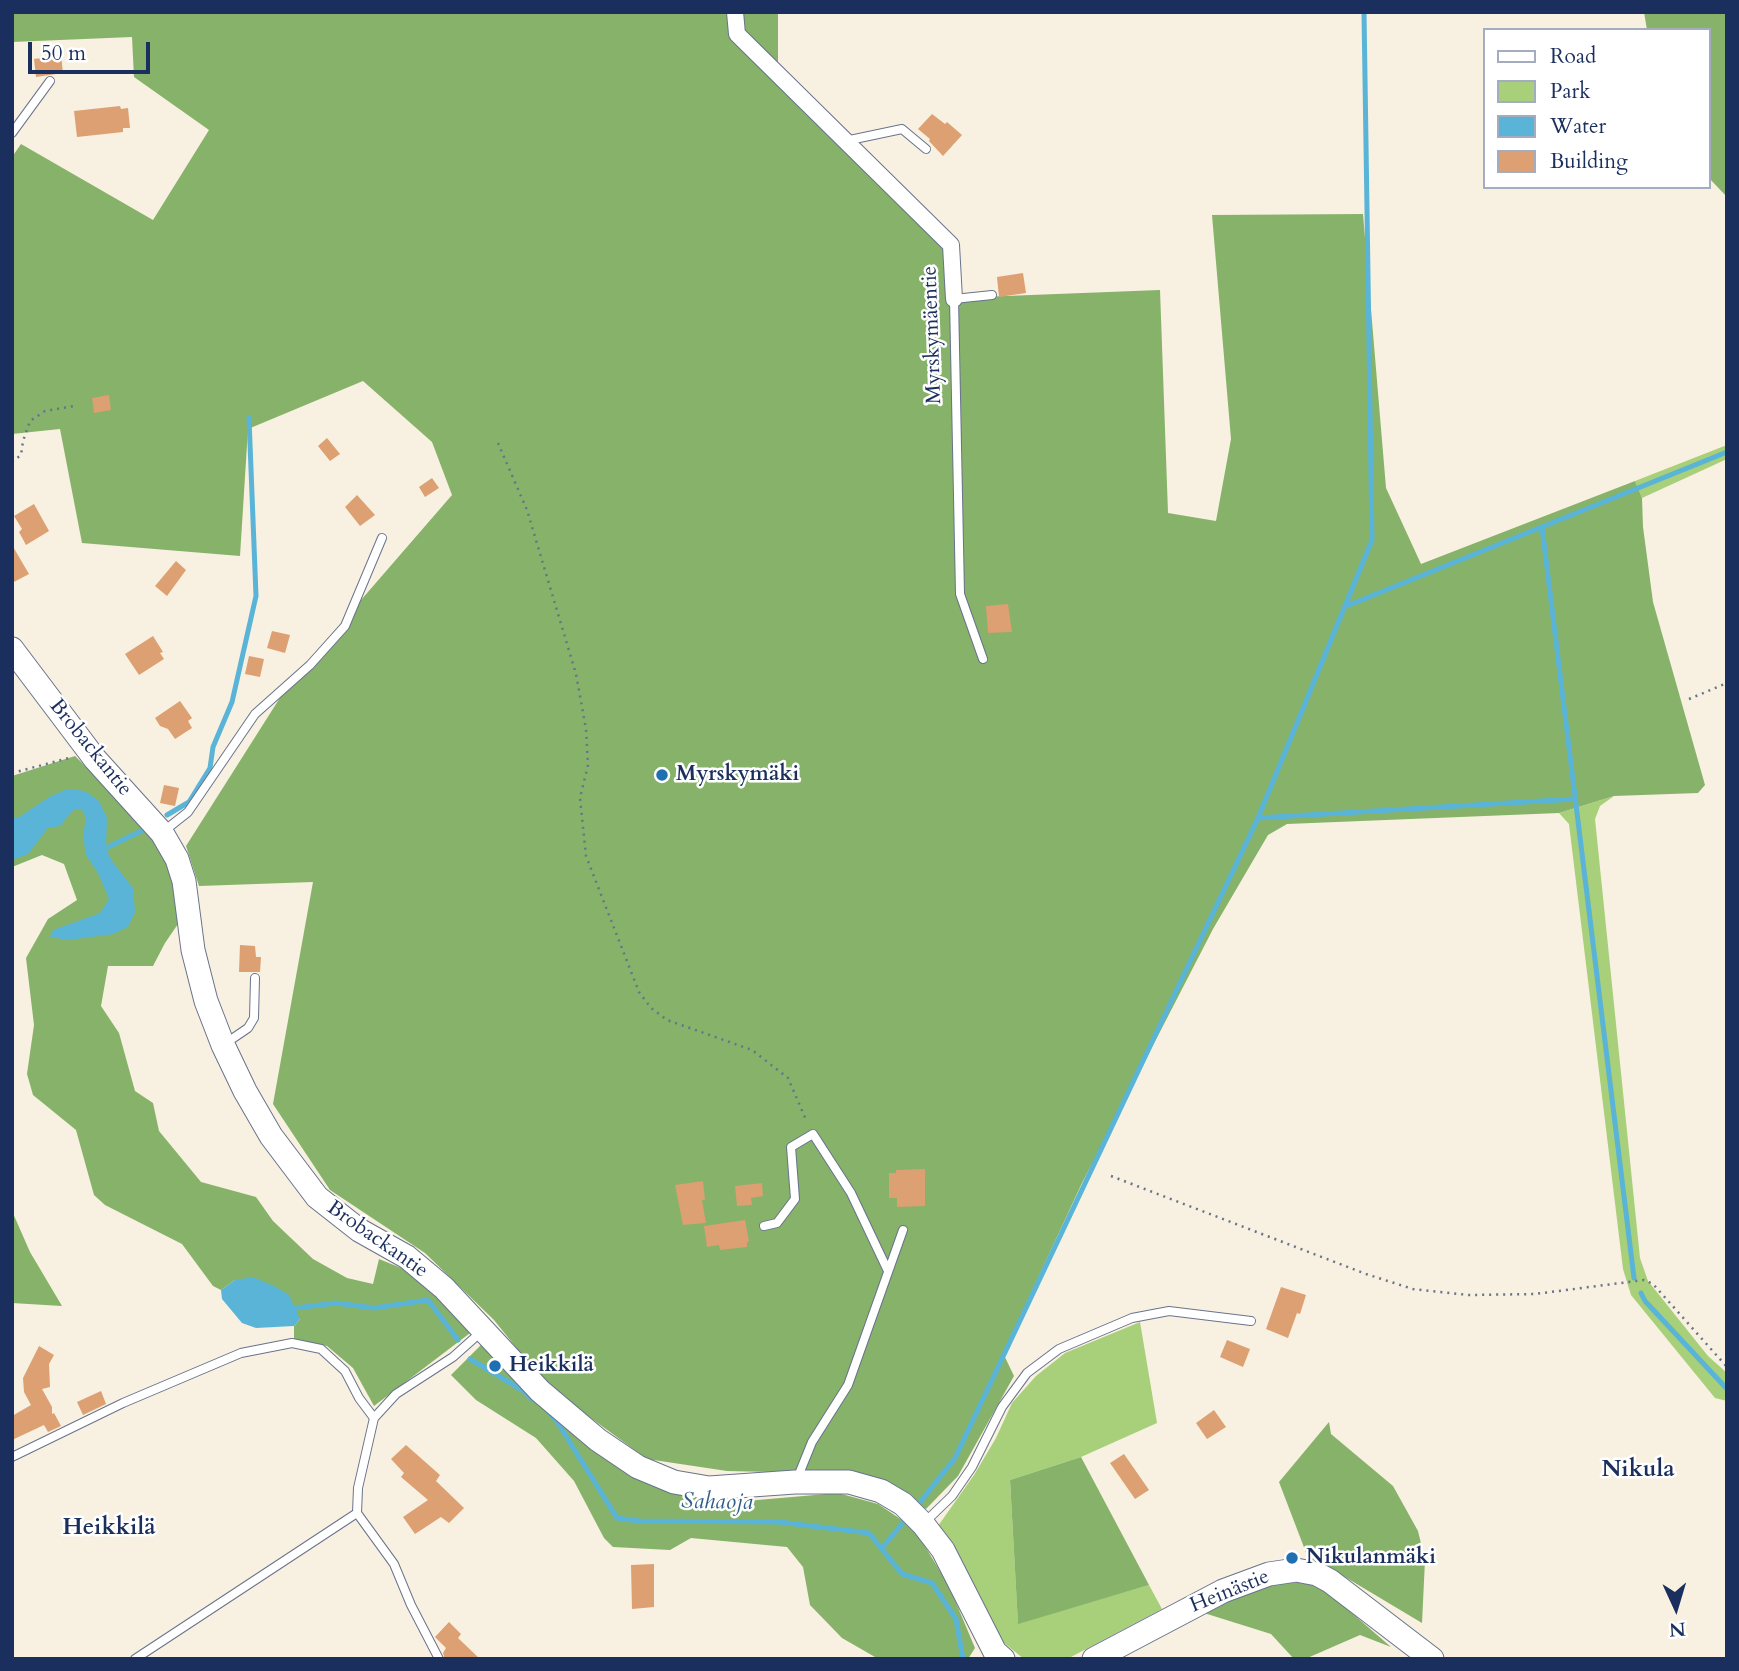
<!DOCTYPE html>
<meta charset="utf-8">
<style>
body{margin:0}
#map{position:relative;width:1739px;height:1671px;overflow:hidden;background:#f8f0e0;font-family:Cardo,serif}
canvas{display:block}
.frame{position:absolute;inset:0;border:14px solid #1b2f5e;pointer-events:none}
.legend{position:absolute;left:1483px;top:28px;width:228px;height:161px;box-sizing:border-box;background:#fff;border:2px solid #a4acbf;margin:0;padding:9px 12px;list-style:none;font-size:21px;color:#1b2f5e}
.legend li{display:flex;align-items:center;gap:14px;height:35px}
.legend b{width:35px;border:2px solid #a4acbf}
.north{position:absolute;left:1641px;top:1573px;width:70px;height:70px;-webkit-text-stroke:5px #fff;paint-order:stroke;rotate:176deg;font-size:19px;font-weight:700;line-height:28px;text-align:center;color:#1b2f5e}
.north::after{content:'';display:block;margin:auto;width:24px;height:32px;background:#1b2f5e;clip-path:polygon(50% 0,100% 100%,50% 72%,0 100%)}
.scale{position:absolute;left:28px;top:42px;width:122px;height:32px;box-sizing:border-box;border:4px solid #1b2f5e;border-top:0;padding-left:9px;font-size:21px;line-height:24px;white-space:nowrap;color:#1b2f5e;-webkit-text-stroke:5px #fff;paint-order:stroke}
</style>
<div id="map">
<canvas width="1739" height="1671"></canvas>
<div class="frame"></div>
<ul class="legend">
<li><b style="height:9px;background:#fff"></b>Road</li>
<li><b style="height:19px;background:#a8cf79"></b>Park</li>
<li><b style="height:19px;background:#59b4d7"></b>Water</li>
<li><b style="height:19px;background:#dca072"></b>Building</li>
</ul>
<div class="north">N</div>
<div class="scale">50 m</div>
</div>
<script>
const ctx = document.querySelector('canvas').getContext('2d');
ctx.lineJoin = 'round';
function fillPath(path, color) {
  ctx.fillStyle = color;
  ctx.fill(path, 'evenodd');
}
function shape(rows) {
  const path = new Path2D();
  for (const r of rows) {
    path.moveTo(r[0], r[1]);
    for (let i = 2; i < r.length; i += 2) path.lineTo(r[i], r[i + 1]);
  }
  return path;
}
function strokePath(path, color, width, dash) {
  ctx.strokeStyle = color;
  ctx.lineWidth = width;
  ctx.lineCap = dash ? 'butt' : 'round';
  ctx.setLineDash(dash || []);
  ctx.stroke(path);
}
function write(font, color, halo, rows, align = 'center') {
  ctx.font = font + ' Cardo,serif';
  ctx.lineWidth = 5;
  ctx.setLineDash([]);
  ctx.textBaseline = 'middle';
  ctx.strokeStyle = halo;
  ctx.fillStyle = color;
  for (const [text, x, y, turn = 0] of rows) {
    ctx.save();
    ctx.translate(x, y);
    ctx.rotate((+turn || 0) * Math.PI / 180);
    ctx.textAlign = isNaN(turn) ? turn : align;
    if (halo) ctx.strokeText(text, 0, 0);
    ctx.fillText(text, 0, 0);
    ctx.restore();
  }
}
fillPath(shape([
 [1727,445,1727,459,1642,498,1635,481],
 [1614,796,1600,806,1595,819,1640,1258,1648,1281,1708,1356,1727,1373,1727,1401,1715,1398,1631,1295,1623,1269,1569,824,1559,813],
 [1140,1322,1157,1423,1081,1457,1010,1480,1018,1623,1149,1585,1162,1609,1071,1657,1024,1659,1003,1642,961,1561,938,1526,974,1475,996,1438,1012,1403,1036,1376,1065,1353]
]), '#a8cf79');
fillPath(shape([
 [12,12,778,12,778,75,951,245,954,298,1160,290,1168,513,1216,521,1231,439,1212,215,1363,214,1386,488,1421,564,1635,481,1642,498,1643,527,1653,602,1705,785,1698,793,1614,796,1559,813,1287,824,1268,835,1213,929,1082,1183,1003,1353,1014,1376,958,1476,926,1509,863,1474,727,1471,647,1459,547,1386,494,1320,425,1253,330,1190,273,1104,313,882,199,886,186,846,290,682,452,495,432,442,363,381,248,429,240,556,82,543,60,429,12,434,12,157,21,144,153,220,209,130,134,77,132,37,12,42],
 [1644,12,1727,12,1727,197,1709,178,1709,30,1647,30],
 [75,756,133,813,163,854,173,881,180,921,165,943,153,966,108,966,101,1006,119,1033,135,1091,153,1103,159,1131,201,1182,256,1197,273,1221,313,1259,347,1278,373,1284,379,1259,406,1270,474,1330,374,1406,353,1368,327,1346,294,1340,294,1326,300,1319,235,1280,221,1290,213,1286,182,1244,105,1205,94,1195,76,1130,33,1095,27,1074,34,1025,26,958,48,919,77,900,64,864,42,855,12,867,12,776],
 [12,1211,30,1252,62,1306,12,1303],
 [481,1345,571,1431,607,1460,670,1490,746,1501,838,1493,878,1504,914,1528,949,1586,975,1648,968,1659,882,1659,875,1657,842,1638,810,1605,803,1567,787,1547,691,1538,670,1550,613,1547,604,1538,574,1481,536,1438,476,1400,451,1375],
 [1329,1422,1331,1434,1393,1486,1418,1531,1425,1560,1422,1623,1335,1571,1310,1563,1279,1482],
 [1081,1457,1149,1585,1018,1624,1010,1480],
 [1285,1581,1313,1585,1331,1595,1391,1647,1360,1635,1305,1659,1294,1659,1271,1634,1204,1613,1238,1597]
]), '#86b269');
fillPath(shape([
 [67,789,85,791,99,801,107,818,106,849,112,861,133,888,135,912,128,927,113,934,68,940,50,937,53,930,100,913,109,899,98,873,86,855,83,835,86,819,82,809,74,809,60,826,48,828,28,854,12,860,12,817,19,817,51,796],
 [253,1277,276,1287,289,1295,300,1319,294,1326,256,1328,242,1323,222,1299,221,1290,235,1280]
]), '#59b4d7');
strokePath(shape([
 [1542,527,1634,1278],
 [1344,607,1727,452],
 [167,815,189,802,210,768,213,747,232,702,256,596,249,418],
 [1258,818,1575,799],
 [102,850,141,831],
 [1641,1293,1645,1301,1727,1389],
 [296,1308,336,1303,374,1308,428,1300,458,1340],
 [470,1359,522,1390,533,1400],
 [549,1413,556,1420,617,1518,639,1521,779,1522,869,1533,902,1574,932,1583,956,1619,963,1659],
 [921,1501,955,1458,1258,818,1372,540,1364,12],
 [881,1549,902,1524]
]), '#59b4d7', 5);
fillPath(shape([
 [61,55,63,73,36,77,34,59],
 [120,106,121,109,128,108,130,128,123,128,123,132,77,137,74,111],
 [932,114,945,124,947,122,962,135,943,156,929,141,930,139,918,129],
 [1023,273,1026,293,999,297,997,277],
 [109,395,111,410,94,413,92,398],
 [327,438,340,454,330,461,318,446],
 [432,478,439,488,425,497,419,487],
 [357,495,375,515,360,526,345,507],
 [34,504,49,531,26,545,19,532,22,529,14,516],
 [12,545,29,574,12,583],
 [176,561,186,570,167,596,155,586],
 [1008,604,1012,632,988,633,986,606],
 [272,631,290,635,285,653,267,648],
 [153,636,163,652,160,653,164,659,139,675,125,654],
 [249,656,264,659,260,677,245,674],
 [180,701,192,718,188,721,192,728,175,739,168,729,160,726,155,718],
 [164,785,179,788,175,806,160,803],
 [240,945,255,946,256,957,261,957,260,972,239,972],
 [925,1169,925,1206,897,1207,897,1198,889,1198,889,1173,896,1173,896,1170],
 [703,1181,705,1200,702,1200,706,1223,683,1225,675,1185],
 [762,1183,763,1196,751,1198,752,1205,737,1206,735,1186],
 [745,1220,749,1241,747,1242,747,1247,720,1250,719,1245,707,1247,704,1226],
 [1281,1287,1306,1295,1300,1314,1297,1313,1288,1338,1266,1329],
 [1227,1340,1250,1349,1243,1367,1220,1357],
 [39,1346,54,1355,49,1364,50,1387,42,1389,52,1407,52,1414,54,1413,61,1426,48,1432,44,1425,12,1440,12,1416,31,1405,24,1392,23,1378],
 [101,1391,106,1404,83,1415,77,1402],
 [1214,1410,1226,1427,1207,1439,1196,1423],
 [406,1445,440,1475,436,1481,464,1508,449,1523,441,1517,415,1534,403,1517,428,1500,401,1477,404,1473,391,1459],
 [1124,1454,1149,1490,1135,1499,1110,1463],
 [654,1564,654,1607,632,1609,631,1565],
 [449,1622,461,1634,458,1638,480,1659,445,1659,443,1653,446,1648,435,1637]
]), '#dca072');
const lane = shape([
 [12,133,50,81],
 [845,141,902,129,926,149],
 [983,659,960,594,954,299,992,295],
 [164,831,188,812,255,714,310,665,345,626,382,538],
 [226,1043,248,1028,254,1018,255,978],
 [764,1226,777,1223,795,1199,791,1147,813,1134,851,1193,888,1271],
 [12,1457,123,1403,241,1353,292,1343,321,1349,345,1371,359,1398,374,1418],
 [797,1479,812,1442,848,1385,903,1230],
 [925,1522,952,1496,972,1467,1002,1407,1027,1373,1059,1349,1132,1318,1169,1311,1251,1321],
 [135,1659,357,1513],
 [439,1659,411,1605,394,1564,357,1513,358,1488,374,1418,396,1394,453,1357,481,1332]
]);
const street = shape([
 [735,12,737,34,951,245,954,299]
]);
const secondary = shape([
 [12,649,95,759,162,833,177,859,184,881,193,950,206,1001,223,1045,245,1091,271,1136,317,1197,359,1230,407,1257,444,1288,540,1391,598,1440,638,1467,674,1482,709,1488,795,1482,849,1482,881,1491,903,1504,923,1524,943,1550,995,1652,1003,1659],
 [1094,1659,1223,1591,1269,1574,1296,1570,1317,1574,1330,1581,1432,1659]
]);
strokePath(lane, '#68738c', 10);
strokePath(street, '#68738c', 18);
strokePath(secondary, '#68738c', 25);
strokePath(shape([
 [498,443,527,510,576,674,586,729,588,765,580,798,586,856,639,992,651,1008,667,1020,752,1050,788,1078,807,1122],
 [12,462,21,455,23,441,30,421,45,411,74,406],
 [1689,699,1727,683],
 [12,773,69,758],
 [1111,1176,1366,1274,1413,1289,1469,1295,1535,1294,1644,1280,1653,1284,1727,1367]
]), '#68738c', 2.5, [2, 5]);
strokePath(lane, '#fff', 8);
strokePath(street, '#fff', 16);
strokePath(secondary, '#fff', 23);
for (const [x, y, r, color] of [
 [662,775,7,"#1f6fb2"],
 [495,1366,7,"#1f6fb2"],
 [1292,1558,7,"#1f6fb2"]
]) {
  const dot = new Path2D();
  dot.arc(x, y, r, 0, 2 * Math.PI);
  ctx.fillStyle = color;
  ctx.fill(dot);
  strokePath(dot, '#fff', 2.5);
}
write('21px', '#1b2f5e', '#fff', [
 ["Myrskymäentie",933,335,-92],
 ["Brobackantie",90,748,51],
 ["Brobackantie",377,1240,35],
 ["Heinästie",1230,1592,-22]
]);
write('bold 21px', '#1b2f5e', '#fff', [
 ["Myrskymäki",676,775],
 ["Heikkilä",509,1366],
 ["Nikulanmäki",1306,1558]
], 'left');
write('bold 23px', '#1b2f5e', '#fff', [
 ["Nikula",1638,1471],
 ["Heikkilä",109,1529]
]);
write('italic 23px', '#315e88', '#fff', [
 ["Sahaoja",717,1503,1]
]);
</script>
